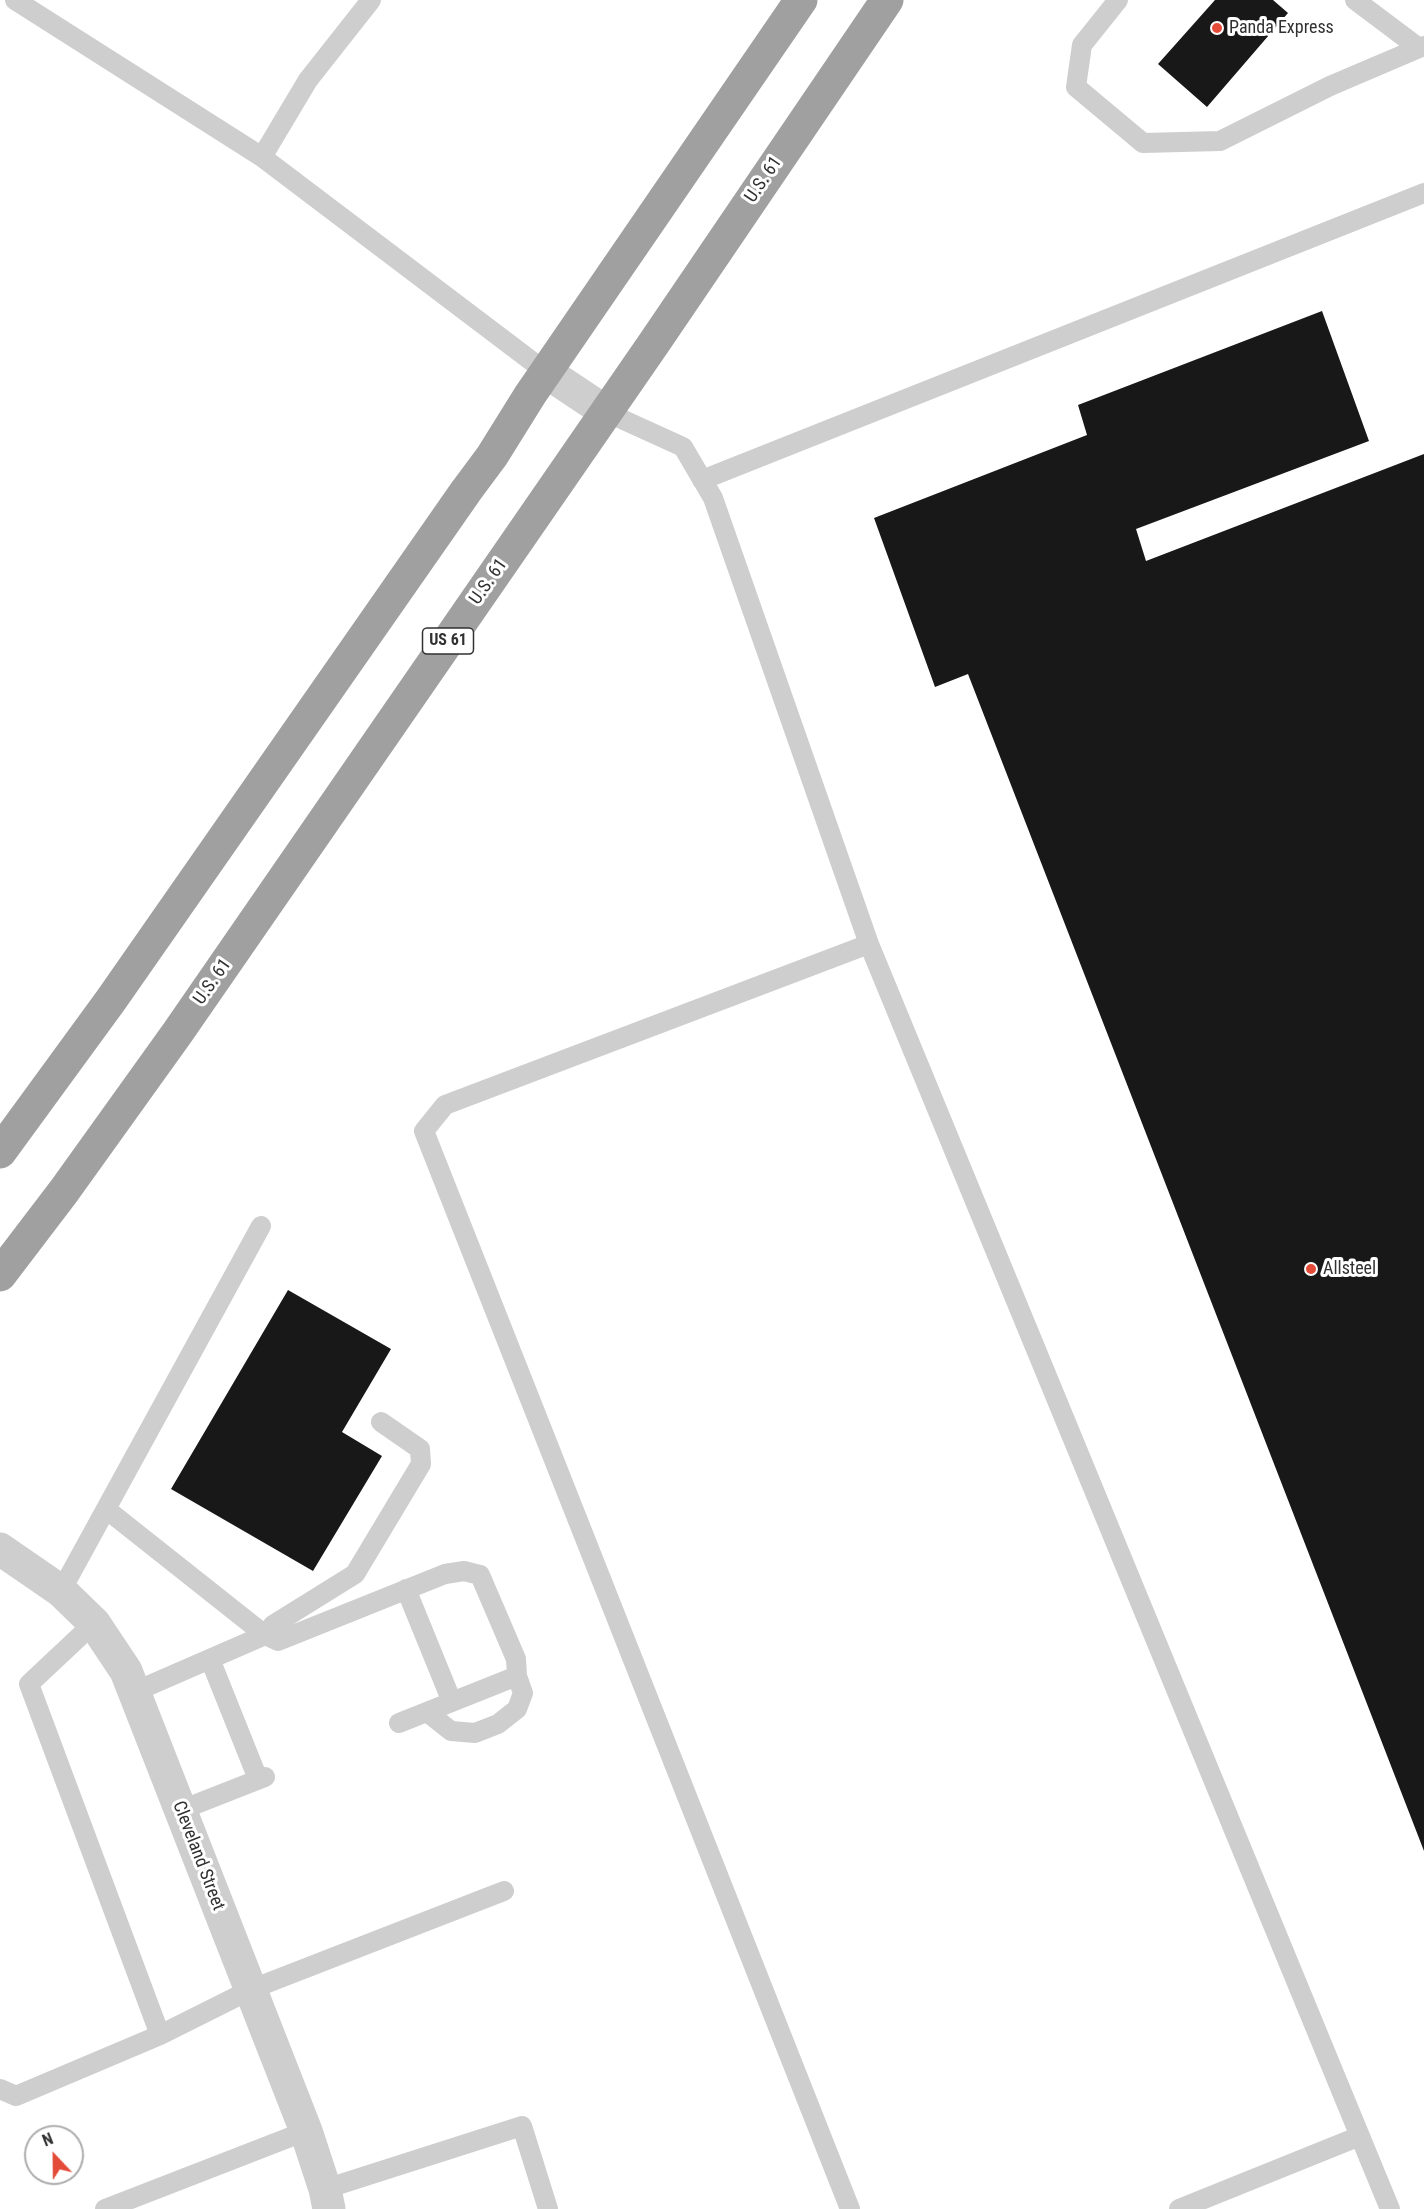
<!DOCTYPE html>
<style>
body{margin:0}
#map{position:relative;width:1424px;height:2209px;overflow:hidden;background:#fff;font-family:"Roboto Condensed",sans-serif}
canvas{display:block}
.north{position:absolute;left:24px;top:2125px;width:60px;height:60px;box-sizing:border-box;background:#fff;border:2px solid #adadad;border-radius:50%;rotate:338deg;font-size:16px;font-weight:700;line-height:24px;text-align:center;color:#313131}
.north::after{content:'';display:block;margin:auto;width:21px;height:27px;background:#e34b38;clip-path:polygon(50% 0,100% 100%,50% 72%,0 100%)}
</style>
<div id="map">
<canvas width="1424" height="2209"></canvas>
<div class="north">N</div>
</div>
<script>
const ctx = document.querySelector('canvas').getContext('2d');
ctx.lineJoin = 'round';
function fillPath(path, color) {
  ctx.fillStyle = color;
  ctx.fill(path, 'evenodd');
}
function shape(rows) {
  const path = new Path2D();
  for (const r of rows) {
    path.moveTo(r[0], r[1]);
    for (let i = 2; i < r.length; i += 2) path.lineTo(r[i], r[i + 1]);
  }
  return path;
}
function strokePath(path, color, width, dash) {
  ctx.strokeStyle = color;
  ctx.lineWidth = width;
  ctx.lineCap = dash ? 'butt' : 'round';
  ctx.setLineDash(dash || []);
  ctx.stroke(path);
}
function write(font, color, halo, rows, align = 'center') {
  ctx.font = font + ' "Roboto Condensed",sans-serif';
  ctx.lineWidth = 6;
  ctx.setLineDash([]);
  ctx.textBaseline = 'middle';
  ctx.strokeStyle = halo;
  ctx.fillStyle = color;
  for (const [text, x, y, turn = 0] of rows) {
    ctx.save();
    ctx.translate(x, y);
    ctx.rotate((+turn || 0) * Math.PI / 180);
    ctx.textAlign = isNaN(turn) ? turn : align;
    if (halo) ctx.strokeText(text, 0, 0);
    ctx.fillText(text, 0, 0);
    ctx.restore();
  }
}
fillPath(shape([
 [1215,0,1273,0,1288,13,1207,107,1158,64],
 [1322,311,1369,441,1136,529,1146,561,1424,454,1424,1851,968,674,935,687,874,518,1087,435,1078,405],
 [288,1290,391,1349,342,1432,382,1456,313,1571,171,1489]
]), '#181818');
strokePath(shape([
 [15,0,262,157,546,372],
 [1118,0,1082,45,1076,87,1143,143,1220,141,1330,86,1424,46],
 [1355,0,1419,48],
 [262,157,308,80,371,0],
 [606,412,683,447,713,498,869,944,445,1105,424,1131,850,2209],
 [702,480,1424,193],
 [869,944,1390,2209],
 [106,1509,265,1635,273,1625,355,1574,421,1464,420,1449,381,1422],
 [406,1589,452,1702],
 [61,1591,261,1226],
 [94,1623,29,1684,160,2035],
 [210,1659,258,1779],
 [134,1692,265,1635,278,1641,445,1574,464,1571,480,1575,516,1659,517,1676,399,1723],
 [427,1712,451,1731,475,1733,498,1724,517,1709,523,1693,517,1676],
 [181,1810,265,1777],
 [0,2089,16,2096,160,2035,252,1989,504,1891],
 [325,2189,522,2126,548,2209],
 [105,2209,306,2131],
 [1179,2209,1360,2136]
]), '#cecece', 20);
strokePath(shape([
 [546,372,606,412],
 [0,1549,61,1591,94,1623,126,1671,306,2131,325,2189,329,2209]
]), '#cecece', 33);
strokePath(shape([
 [0,1152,111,1000,466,491,492,456,530,395,801,0],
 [0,1275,64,1191,178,1032,654,343,887,0]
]), '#a0a0a0', 33);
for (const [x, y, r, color] of [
 [1217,28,6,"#e34b38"],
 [1311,1269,6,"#e34b38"]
]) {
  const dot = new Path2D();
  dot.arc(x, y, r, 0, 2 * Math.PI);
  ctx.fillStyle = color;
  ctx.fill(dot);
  strokePath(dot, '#fff', 2);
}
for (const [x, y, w] of [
 [448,641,51]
]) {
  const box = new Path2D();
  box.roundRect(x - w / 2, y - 13, w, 26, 4.5);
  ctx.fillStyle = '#fff';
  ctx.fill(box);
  strokePath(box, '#313131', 1.5);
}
write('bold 16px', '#313131', null, [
 ["US 61",448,641]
]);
write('18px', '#313131', '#fff', [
 ["Panda Express",1229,28],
 ["Allsteel",1323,1269]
], 'left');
write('18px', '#313131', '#fff', [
 ["U.S. 61",764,180,-56],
 ["U.S. 61",489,582,-55],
 ["U.S. 61",213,982,-55],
 ["Cleveland Street",198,1856,69]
]);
</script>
